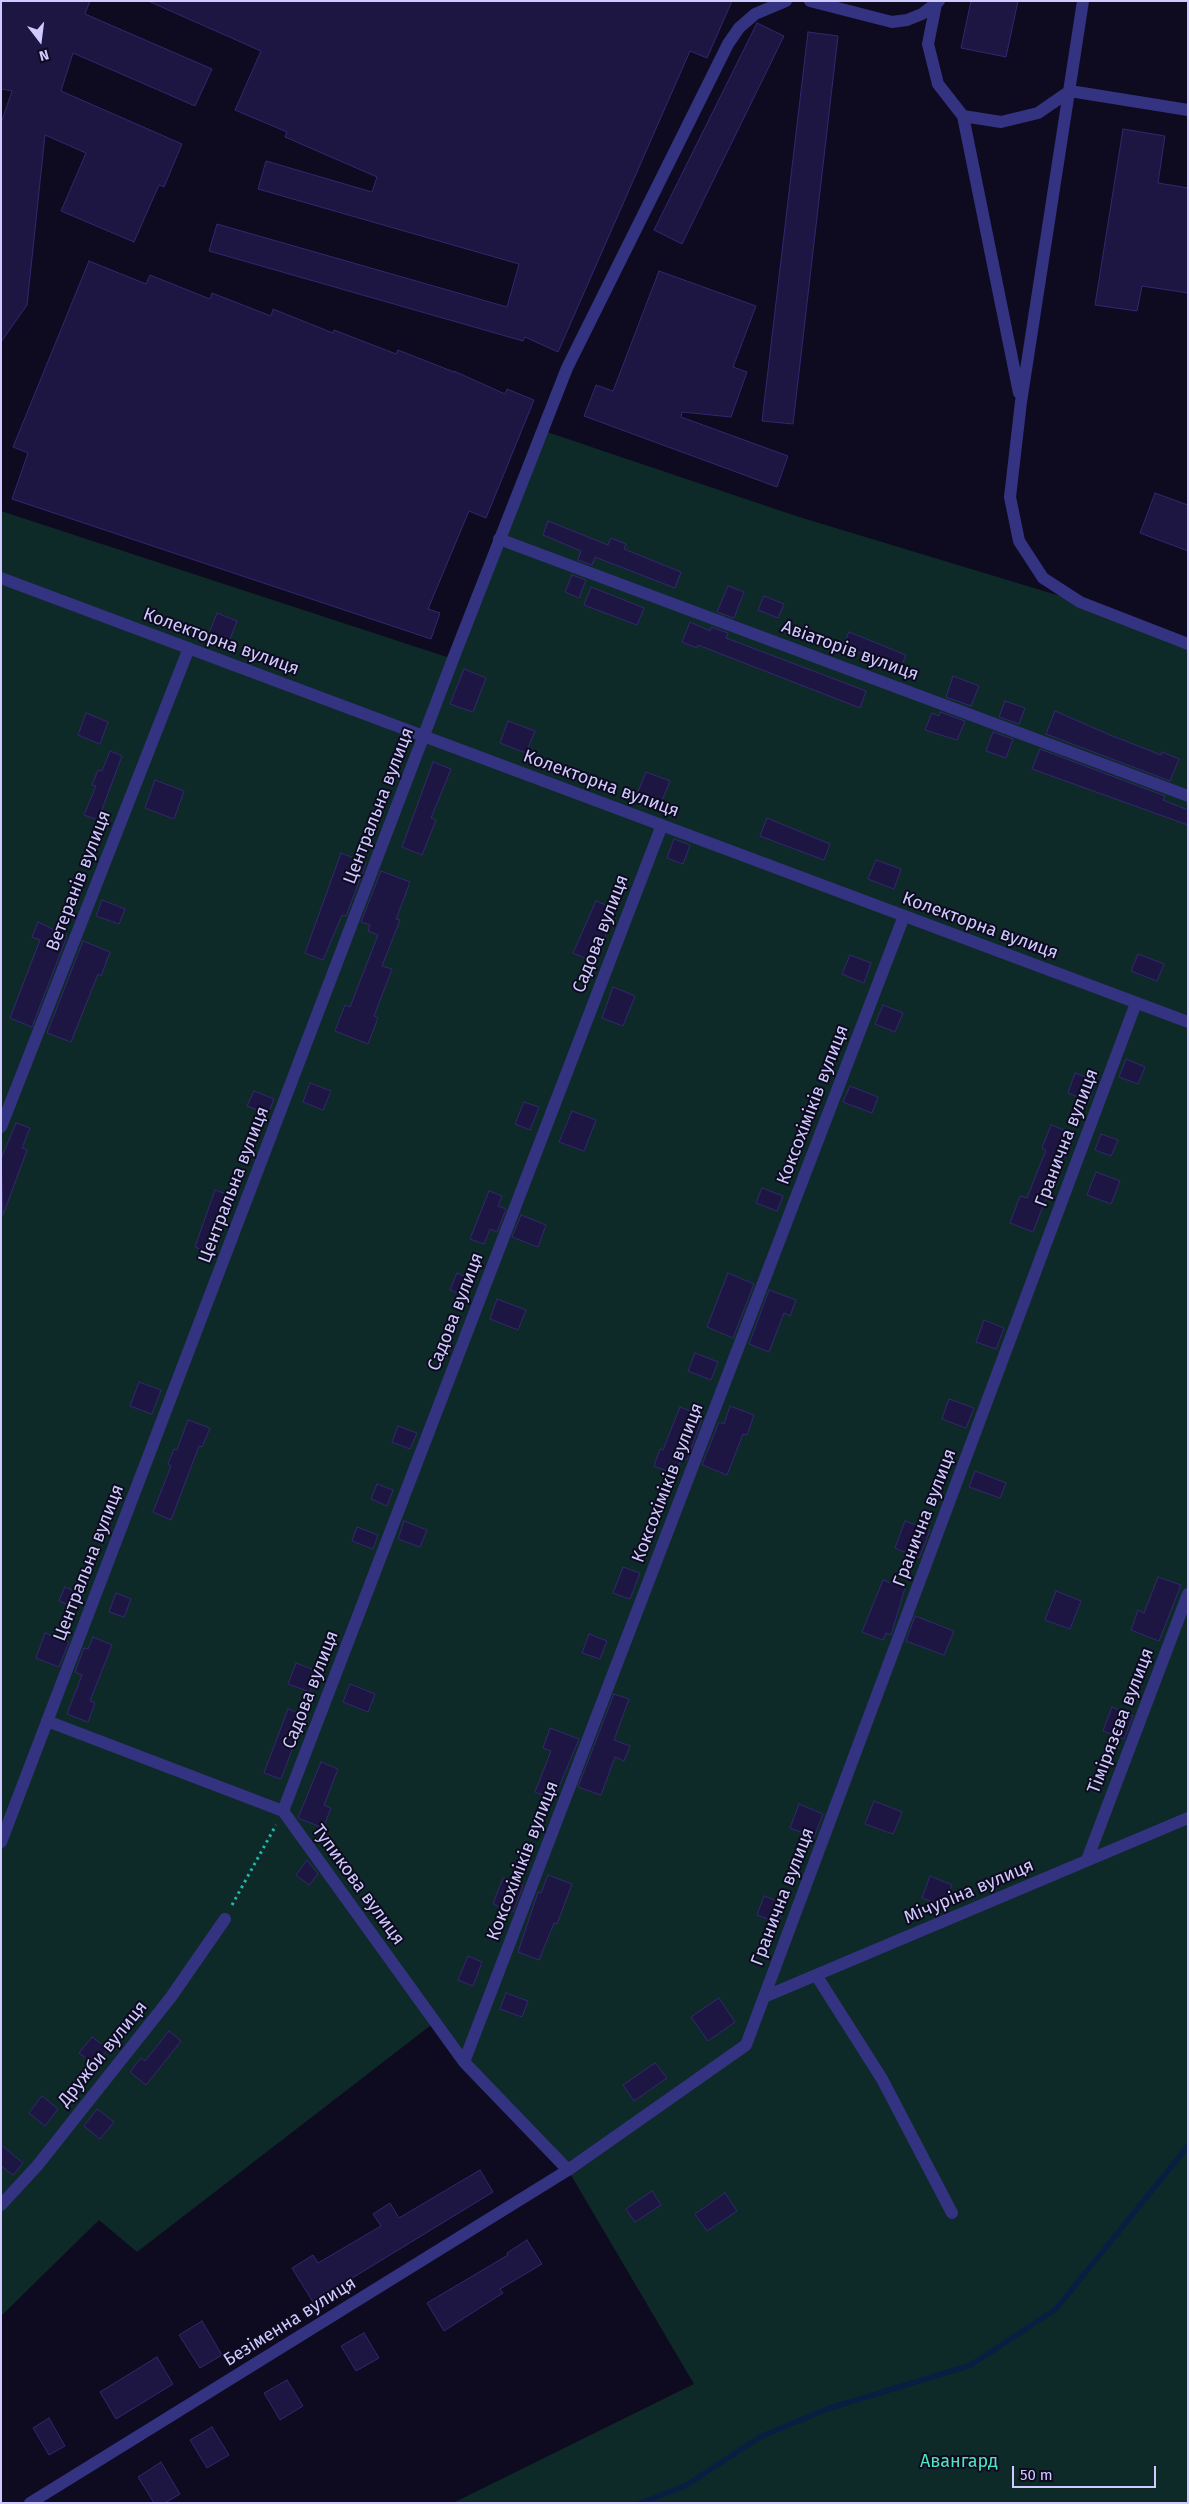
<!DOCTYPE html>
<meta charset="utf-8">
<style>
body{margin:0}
#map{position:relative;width:1189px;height:2504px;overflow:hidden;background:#0e0b20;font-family:"Fira Sans",sans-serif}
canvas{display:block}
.frame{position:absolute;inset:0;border:2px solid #cfcaff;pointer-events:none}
.north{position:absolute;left:15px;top:15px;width:50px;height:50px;-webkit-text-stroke:4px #0e0b20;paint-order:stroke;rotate:165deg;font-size:14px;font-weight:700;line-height:20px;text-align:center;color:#cfcaff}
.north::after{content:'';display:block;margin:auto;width:18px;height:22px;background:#cfcaff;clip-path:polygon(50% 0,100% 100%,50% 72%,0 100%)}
.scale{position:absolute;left:1012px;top:2466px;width:144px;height:22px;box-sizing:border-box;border:2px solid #cfcaff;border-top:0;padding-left:6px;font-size:15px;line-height:18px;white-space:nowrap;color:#cfcaff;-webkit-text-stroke:4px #0e0b20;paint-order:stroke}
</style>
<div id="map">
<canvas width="1189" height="2504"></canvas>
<div class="frame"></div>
<div class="north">N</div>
<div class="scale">50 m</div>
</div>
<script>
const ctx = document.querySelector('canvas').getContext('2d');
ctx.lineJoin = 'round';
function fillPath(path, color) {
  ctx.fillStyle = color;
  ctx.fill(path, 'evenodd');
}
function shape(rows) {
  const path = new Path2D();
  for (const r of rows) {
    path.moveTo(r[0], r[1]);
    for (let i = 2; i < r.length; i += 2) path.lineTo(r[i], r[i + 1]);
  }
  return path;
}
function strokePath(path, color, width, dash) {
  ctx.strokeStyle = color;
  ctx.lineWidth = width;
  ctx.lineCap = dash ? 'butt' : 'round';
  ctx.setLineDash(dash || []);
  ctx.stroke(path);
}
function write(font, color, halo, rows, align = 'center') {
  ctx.font = font + ' "Fira Sans",sans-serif';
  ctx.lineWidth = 4;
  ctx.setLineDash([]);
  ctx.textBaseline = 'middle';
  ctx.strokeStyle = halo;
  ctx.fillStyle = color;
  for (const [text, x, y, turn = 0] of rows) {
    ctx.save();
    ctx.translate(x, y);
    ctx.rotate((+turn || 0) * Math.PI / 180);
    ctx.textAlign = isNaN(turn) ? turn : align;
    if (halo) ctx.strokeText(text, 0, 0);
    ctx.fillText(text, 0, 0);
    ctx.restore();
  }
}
fillPath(shape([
 [541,430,796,516,1080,602,1188,644,1188,2503,453,2503,694,2384,568,2170,435,2022,137,2252,99,2220,1,2316,1,511,453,659]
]), '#0e2a28');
strokePath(shape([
 [640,2503,685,2486,760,2437,827,2409,971,2365,1056,2309,1188,2146]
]), '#081f42', 5.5);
const building = shape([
 [1,1,90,1,85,14,212,69,195,106,73,53,61,91,182,144,164,187,159,185,134,242,61,211,86,153,45,135,27,305,1,342,1,123,12,91,1,89,1,1],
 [148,1,732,1,707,58,690,51,558,352,525,337,523,341,209,251,217,224,507,307,519,264,258,189,266,161,372,192,377,177,285,137,287,132,235,110,261,51,148,1],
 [971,1,1018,1,1006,57,961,48,971,1],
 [757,23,784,36,682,244,654,230,757,23],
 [808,32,838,36,793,424,762,421,808,32],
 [1123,129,1165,136,1158,183,1188,188,1188,293,1142,286,1137,311,1095,305,1123,129],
 [89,261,146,284,150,275,210,299,212,293,271,316,273,309,333,333,334,330,396,354,398,350,454,372,454,371,505,394,507,389,534,400,486,518,469,511,428,609,440,613,431,639,12,499,28,453,13,447,89,261],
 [659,271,756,306,733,367,747,372,731,417,682,412,681,417,788,456,777,487,584,416,596,385,613,391,659,271],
 [1155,493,1188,505,1188,551,1140,533,1155,493],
 [548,521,608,545,611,538,626,544,624,549,681,572,675,588,595,557,592,565,578,560,581,551,543,535,548,521],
 [572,575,586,580,579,598,565,592,572,575],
 [728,586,744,592,734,618,717,612,728,586],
 [591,587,644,608,637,625,584,605,591,587],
 [764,596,784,604,778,618,758,610,764,596],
 [217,613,237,621,228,644,208,636,217,613],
 [690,622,710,631,711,627,728,633,726,638,866,691,860,708,698,645,697,648,682,642,690,622],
 [849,632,906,655,900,669,843,646,849,632],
 [464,669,486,678,473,712,450,704,464,669],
 [953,676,979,686,971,706,946,697,953,676],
 [1005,701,1025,708,1019,724,999,717,1005,701],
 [1055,711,1110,735,1161,755,1162,752,1179,759,1170,781,1046,734,1055,711],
 [940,712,965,721,957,740,925,730,932,713,939,716,940,712],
 [86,713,108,722,100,744,78,735,86,713],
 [508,721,535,731,526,753,500,743,508,721],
 [993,732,1013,739,1006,758,986,751,993,732],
 [1040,749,1165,796,1163,800,1188,810,1188,825,1032,769,1040,749],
 [110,751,122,756,98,820,84,815,96,786,92,785,98,770,102,771,110,751],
 [433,762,451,769,431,818,436,820,422,855,402,847,433,762],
 [646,772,670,781,661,803,637,794,646,772],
 [155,780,184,791,174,819,145,808,155,780],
 [767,818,830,844,824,860,760,836,767,818],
 [674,839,690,845,683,864,667,858,674,839],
 [341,853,366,863,346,916,342,915,323,960,305,953,341,853],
 [876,860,901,869,894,889,868,879,876,860],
 [381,871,410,882,396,919,400,920,382,966,392,969,374,1016,378,1018,368,1044,335,1031,345,1005,350,1007,378,935,368,931,370,925,361,922,381,871],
 [102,900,125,909,119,924,96,916,102,900],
 [596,901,616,909,595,962,573,953,596,901],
 [38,922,67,936,32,1027,10,1018,40,940,32,937,38,922],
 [83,941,110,952,101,976,98,974,71,1042,47,1033,83,941],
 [1138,954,1164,964,1157,981,1131,971,1138,954],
 [850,955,871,963,864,983,842,974,850,955],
 [613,987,635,996,623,1026,602,1018,613,987],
 [883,1005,903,1013,895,1032,875,1024,883,1005],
 [1126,1059,1145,1067,1138,1084,1119,1077,1126,1059],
 [1075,1073,1096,1081,1089,1101,1068,1093,1075,1073],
 [310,1083,331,1091,323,1110,303,1102,310,1083],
 [850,1086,878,1097,872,1113,843,1102,850,1086],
 [254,1091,274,1099,268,1114,247,1106,254,1091],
 [524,1102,539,1107,530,1130,515,1124,524,1102],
 [572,1111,596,1120,584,1151,559,1142,572,1111],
 [16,1123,30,1128,22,1148,27,1150,3,1215,1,1159,16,1123],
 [1051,1125,1075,1134,1066,1157,1062,1156,1033,1232,1010,1223,1020,1196,1027,1198,1046,1150,1042,1148,1051,1125],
 [1101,1134,1118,1140,1111,1156,1095,1150,1101,1134],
 [1096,1172,1120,1181,1111,1204,1087,1195,1096,1172],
 [762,1188,783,1196,777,1211,756,1203,762,1188],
 [215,1190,232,1196,210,1253,195,1247,215,1190],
 [489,1191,502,1196,498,1206,506,1209,497,1232,490,1229,484,1244,470,1239,489,1191],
 [521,1215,546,1225,538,1247,512,1237,521,1215],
 [457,1273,472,1279,465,1296,450,1290,457,1273],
 [728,1273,754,1284,733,1338,707,1327,728,1273],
 [769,1290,796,1300,790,1316,784,1313,769,1352,749,1344,769,1290],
 [497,1299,526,1310,518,1330,490,1319,497,1299],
 [984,1320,1004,1328,996,1349,976,1342,984,1320],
 [695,1353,718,1362,711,1380,688,1371,695,1353],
 [139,1382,161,1390,152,1414,130,1406,139,1382],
 [949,1399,974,1408,966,1428,942,1419,949,1399],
 [730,1406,754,1415,747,1435,743,1434,727,1475,702,1465,719,1422,724,1424,730,1406],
 [680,1407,703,1416,687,1460,682,1458,675,1474,654,1466,660,1449,663,1450,680,1407],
 [188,1420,210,1428,202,1447,199,1446,171,1520,153,1512,171,1466,168,1464,174,1449,177,1450,188,1420],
 [398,1426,417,1433,410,1449,392,1442,398,1426],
 [975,1471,1006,1483,1000,1498,969,1487,975,1471],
 [377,1484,393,1490,387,1506,371,1499,377,1484],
 [404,1521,427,1530,420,1547,398,1539,404,1521],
 [905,1521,930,1530,919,1558,895,1548,905,1521],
 [357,1527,378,1535,373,1549,352,1541,357,1527],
 [623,1567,640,1573,630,1599,613,1593,623,1567],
 [1158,1577,1181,1585,1159,1641,1131,1630,1138,1610,1144,1613,1158,1577],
 [883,1580,905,1588,891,1635,886,1633,883,1640,862,1632,883,1580],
 [65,1587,79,1593,74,1607,59,1601,65,1587],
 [1056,1591,1081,1601,1070,1629,1045,1620,1056,1591],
 [116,1593,131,1599,124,1617,109,1612,116,1593],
 [915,1616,954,1631,944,1655,906,1641,915,1616],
 [45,1633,69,1642,59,1667,36,1658,45,1633],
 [589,1634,607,1641,600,1659,582,1653,589,1634],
 [93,1637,112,1645,90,1701,95,1703,88,1722,67,1714,82,1675,75,1672,84,1648,88,1649,93,1637],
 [296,1663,317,1671,310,1692,288,1684,296,1663],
 [350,1684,375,1694,368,1712,343,1702,350,1684],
 [614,1694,629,1699,614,1740,630,1746,624,1761,615,1757,601,1795,578,1787,614,1694],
 [1112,1707,1133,1716,1124,1739,1103,1731,1112,1707],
 [288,1709,308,1717,301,1735,298,1734,281,1779,264,1773,288,1709],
 [550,1728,579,1739,554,1799,535,1792,551,1751,543,1748,550,1728],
 [321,1762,338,1769,324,1805,331,1808,323,1828,298,1818,321,1762],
 [874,1801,902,1812,893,1834,865,1824,874,1801],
 [799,1804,823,1814,814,1837,790,1828,799,1804],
 [307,1860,318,1874,309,1885,296,1875,307,1860],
 [548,1875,572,1884,557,1924,554,1923,539,1960,518,1952,538,1892,541,1893,548,1875],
 [930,1876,952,1885,944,1906,922,1898,930,1876],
 [503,1878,523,1886,513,1912,493,1904,503,1878],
 [764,1896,785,1904,778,1923,757,1915,764,1896],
 [468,1956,482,1962,473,1986,458,1980,468,1956],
 [506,1993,528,2001,522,2017,500,2009,506,1993],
 [719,1998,735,2022,708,2041,691,2017,719,1998],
 [169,2031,181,2041,146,2085,130,2072,141,2058,145,2061,169,2031],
 [92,2037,108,2049,95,2065,79,2053,92,2037],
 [655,2063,667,2078,634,2101,623,2085,655,2063],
 [42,2096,58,2109,45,2126,29,2113,42,2096],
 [97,2109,114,2122,100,2139,84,2126,97,2109],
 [1,2145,23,2163,13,2175,1,2166,1,2145],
 [480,2170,493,2192,313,2302,292,2268,313,2255,318,2263,381,2226,373,2214,390,2203,399,2218,480,2170],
 [652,2191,661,2205,635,2222,626,2209,652,2191],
 [725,2193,737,2211,707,2231,695,2214,725,2193],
 [527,2240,542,2264,500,2289,503,2293,444,2331,427,2303,508,2255,507,2253,527,2240],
 [202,2321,222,2355,200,2368,179,2335,202,2321],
 [364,2333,379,2358,356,2371,341,2346,364,2333],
 [157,2357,173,2384,116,2419,100,2392,157,2357],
 [287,2380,303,2406,280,2420,264,2393,287,2380],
 [49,2418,65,2446,49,2455,33,2428,49,2418],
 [212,2427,229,2455,207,2468,190,2440,212,2427],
 [161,2462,180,2494,165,2503,154,2503,138,2477,161,2462]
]);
fillPath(building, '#1e1642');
strokePath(building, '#33276f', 1);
strokePath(shape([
 [232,1905,276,1825]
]), '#26b7ab', 3, [2.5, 4]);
strokePath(shape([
 [810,1,892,22,907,20,922,14,939,1],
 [1083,1,1021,402,1010,497,1019,541,1043,578,1080,602,1188,644],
 [936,4,928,44,938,84,963,116,1019,393],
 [963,116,1001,122,1038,113,1070,91,1188,110],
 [499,539,1188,796],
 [1,578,1188,1022],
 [1,1127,189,648],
 [47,1721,283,1811,464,2062,568,2170],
 [283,1811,662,825],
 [1,1842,453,659,567,368,728,44,739,28,755,14,786,1],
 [1087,1860,1188,1594],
 [816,1975,882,2079,952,2213],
 [764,1997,1188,1818],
 [464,2062,904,916],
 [1,2205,37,2166,171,1997,225,1919],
 [30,2503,568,2170,746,2045,1136,1003]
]), '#343382', 12);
write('18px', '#cfcaff', '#0e0b20', [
 ["Колекторна вулиця",221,642,20],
 ["Авіаторів вулиця",850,651,20],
 ["Колекторна вулиця",601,784,20],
 ["Центральна вулиця",379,806,-69],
 ["Ветеранів вулиця",79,881,-69],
 ["Колекторна вулиця",980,926,20],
 ["Садова вулиця",601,934,-69],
 ["Коксохіміків вулиця",813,1105,-69],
 ["Гранична вулиця",1067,1138,-69],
 ["Центральна вулиця",234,1185,-69],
 ["Садова вулиця",456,1312,-69],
 ["Коксохіміків вулиця",668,1483,-69],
 ["Гранична вулиця",925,1518,-69],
 ["Центральна вулиця",89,1563,-69],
 ["Садова вулиця",311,1690,-69],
 ["Тімірязєва вулиця",1121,1721,-69],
 ["Коксохіміків вулиця",523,1861,-69],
 ["Тупикова вулиця",358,1885,54],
 ["Мічуріна вулиця",969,1892,-23],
 ["Гранична вулиця",783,1897,-69],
 ["Дружби вулиця",103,2054,-51],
 ["Безіменна вулиця",290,2322,-32]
]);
write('18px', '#4fe6bd', '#0e0b20', [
 ["Авангард",959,2462]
]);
</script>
